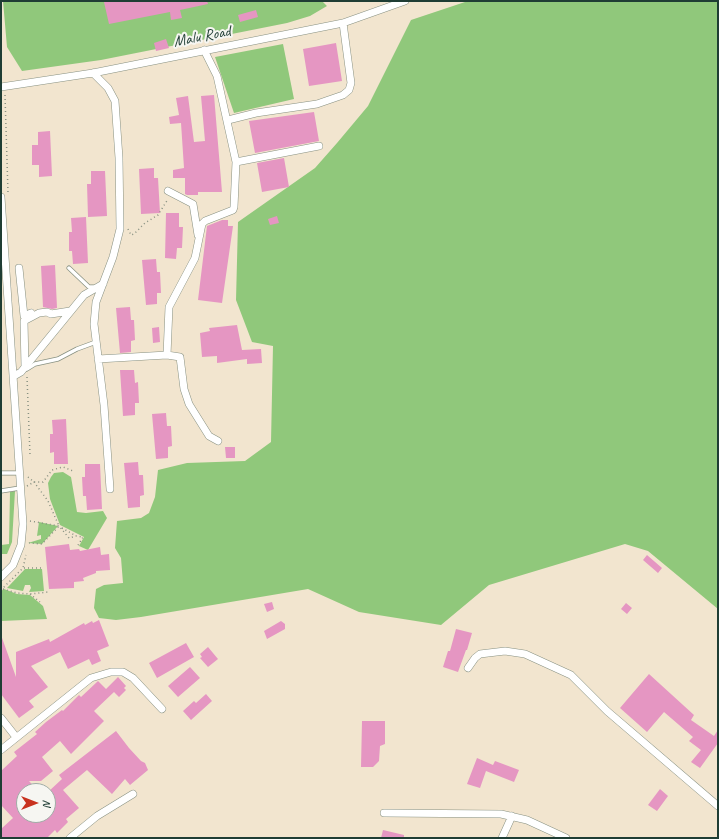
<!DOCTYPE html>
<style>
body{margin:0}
#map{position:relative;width:719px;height:839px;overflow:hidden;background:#f2e5cf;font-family:Caveat,sans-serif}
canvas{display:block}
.frame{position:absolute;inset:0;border:2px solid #1f3d34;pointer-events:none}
.north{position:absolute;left:16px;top:783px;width:40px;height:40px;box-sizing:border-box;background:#f6f6f2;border:1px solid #a0aca6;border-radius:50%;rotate:90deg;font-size:11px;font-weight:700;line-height:16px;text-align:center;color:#1f3d34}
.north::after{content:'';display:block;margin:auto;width:14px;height:18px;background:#c8321e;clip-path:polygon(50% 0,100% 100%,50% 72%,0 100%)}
</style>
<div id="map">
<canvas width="719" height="839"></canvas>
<div class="frame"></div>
<div class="north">N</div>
</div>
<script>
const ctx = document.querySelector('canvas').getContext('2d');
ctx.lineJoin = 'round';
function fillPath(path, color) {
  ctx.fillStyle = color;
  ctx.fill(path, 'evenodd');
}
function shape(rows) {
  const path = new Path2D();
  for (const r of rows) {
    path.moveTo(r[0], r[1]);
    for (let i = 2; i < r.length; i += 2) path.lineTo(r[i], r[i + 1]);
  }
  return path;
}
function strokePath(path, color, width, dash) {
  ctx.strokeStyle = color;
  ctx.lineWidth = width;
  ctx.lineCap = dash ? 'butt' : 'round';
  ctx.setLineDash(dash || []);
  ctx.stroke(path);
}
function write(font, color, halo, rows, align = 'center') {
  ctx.font = font + ' Caveat,sans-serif';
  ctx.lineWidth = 4;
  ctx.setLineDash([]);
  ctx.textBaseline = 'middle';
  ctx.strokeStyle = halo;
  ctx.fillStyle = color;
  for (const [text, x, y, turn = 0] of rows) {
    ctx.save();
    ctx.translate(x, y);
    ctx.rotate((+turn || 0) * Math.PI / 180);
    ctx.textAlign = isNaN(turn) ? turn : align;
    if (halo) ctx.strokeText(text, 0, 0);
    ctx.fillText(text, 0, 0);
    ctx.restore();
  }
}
fillPath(shape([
 [3,1,322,1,327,6,310,16,287,23,101,60,22,71,7,47],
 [468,1,718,1,718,609,648,551,625,544,489,585,441,625,359,612,308,589,141,617,116,620,99,618,94,608,96,589,104,585,123,583,121,558,115,548,117,521,141,518,149,513,155,497,158,470,187,463,245,461,271,442,273,346,252,342,236,300,238,222,315,168,337,143,368,106,411,20],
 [283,44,294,99,234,113,215,57],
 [63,472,71,477,77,512,86,513,103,511,107,518,88,550,79,546,84,537,60,525,50,499,48,483,51,477,54,473],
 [15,491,12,542,7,554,1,554,1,545,9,544,10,492],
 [39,522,58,526,42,544,28,543,41,539,41,535,37,536],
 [25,569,42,569,44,591,29,592,31,588,30,585,25,585,23,591,7,588],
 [4,589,17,594,30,595,43,606,47,619,1,621,1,591]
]), '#90c87b');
fillPath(shape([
 [109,1,207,1,208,4,180,10,182,18,171,20,170,12,109,24,104,2],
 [256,10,258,17,240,22,238,15],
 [166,39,169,48,156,51,154,43],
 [336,43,342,81,309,86,303,49],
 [214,95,222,192,198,192,198,195,187,195,185,194,185,178,173,178,173,170,184,168,181,123,170,124,169,117,179,115,176,98,188,96,194,142,205,141,201,96],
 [314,112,319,141,255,153,249,121],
 [50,131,52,176,39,177,39,165,32,165,32,145,38,145,38,132],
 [284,158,289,187,262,192,257,163],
 [154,168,154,178,158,178,160,213,141,214,139,169],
 [91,171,105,171,107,216,88,217,87,184,91,184],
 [166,213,179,213,179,227,183,227,182,248,177,248,176,259,165,258],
 [277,216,279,223,270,225,268,219],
 [86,217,88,263,73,264,72,251,69,251,69,232,72,232,71,218],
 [222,220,228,220,228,226,233,226,222,303,198,300,207,226],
 [156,259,157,272,160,272,161,293,157,293,157,304,146,305,142,260],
 [55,265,57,308,52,309,43,307,41,266],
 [130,307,131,320,134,320,135,340,131,341,131,352,120,353,116,308],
 [237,325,242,350,261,349,262,363,247,364,247,359,217,363,217,356,202,357,200,333,210,331,209,328],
 [159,327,160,342,153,343,152,328],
 [120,370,134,370,135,383,138,382,139,403,135,403,135,415,123,416],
 [166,413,167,426,171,426,172,446,168,447,168,458,156,459,152,414],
 [66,419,68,464,54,464,54,452,50,453,50,434,53,434,52,420],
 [225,447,235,447,235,458,226,458],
 [138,462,139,475,143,475,144,495,140,496,140,507,128,508,124,463],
 [85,464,100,464,102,509,87,510,86,496,83,496,82,477,85,477],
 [69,544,70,550,79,549,80,551,100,547,101,555,109,554,110,570,96,571,96,573,83,578,84,581,74,582,74,588,49,589,45,547],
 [647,555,662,568,658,573,643,560],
 [272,602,274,609,267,612,264,604],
 [626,603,632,608,627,614,621,609],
 [99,620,109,646,97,651,101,661,92,665,89,659,68,669,60,652,31,666,48,687,29,701,34,707,19,718,1,694,1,635,16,677,16,652,49,639,50,642,84,623,85,625,92,621,93,623],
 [281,621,285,624,285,629,267,639,264,631],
 [456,629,472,633,467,650,466,650,458,672,443,667,448,651,450,651],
 [186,643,194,657,157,678,149,663],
 [208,647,218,659,208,667,200,658,202,657,200,654],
 [190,667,200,678,178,697,168,686],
 [649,674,694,715,691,720,714,736,718,730,718,743,700,768,691,762,701,750,689,741,693,737,664,712,647,732,620,708],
 [118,677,126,686,124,688,126,690,119,697,114,692,94,711,104,721,71,754,60,741,42,757,53,771,41,781,29,781,38,791,24,791,24,815,48,815,48,805,52,801,48,797,48,792,62,779,59,775,116,731,129,748,141,761,145,763,148,770,130,785,125,779,112,794,87,770,63,790,79,808,66,819,68,822,57,833,55,830,47,838,1,838,1,829,13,818,1,805,1,771,17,756,14,752,37,734,35,732,46,722,62,710,63,711,79,695,81,697,98,681,106,689],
 [206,694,212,701,191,720,183,711,194,701,196,703],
 [362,721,385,721,385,744,380,746,379,761,373,767,361,767],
 [477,758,493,765,495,761,519,770,514,782,486,771,480,788,467,784],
 [660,789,668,796,657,811,648,805],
 [383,830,404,835,404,838,381,838]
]), '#e596c2');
const service = shape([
 [69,268,89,287,93,287],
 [27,369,35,364,58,359,77,349,96,342],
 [1,473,20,473],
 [1,491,20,488]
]);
const minor = shape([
 [204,50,217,76,236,162,319,146],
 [93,73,108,88,115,101,119,158,120,229,113,257,96,302,94,324,104,405,110,489],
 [1,87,93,73,343,23,405,1],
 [228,120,256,113,317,104,343,95,349,90,351,83,343,23],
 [168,191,193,204,198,235],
 [1,197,23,524,21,545,13,565,1,577],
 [19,268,24,316,31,313],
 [167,355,169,307,195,258,202,224,205,221,233,210,234,207,236,162],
 [98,359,167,355,180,357,184,389,189,404,209,436,218,441],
 [25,367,24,321,39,313,47,312,51,314,70,311],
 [14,376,21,372,84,295,103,284],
 [468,668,475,658,480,654,505,651,525,654,571,675,607,711,718,806],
 [1,718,16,737],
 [1,750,91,678,111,672,123,672,133,678,162,709],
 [384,813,501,814,527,820,566,838],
 [70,838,97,816,133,794],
 [502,838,512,816]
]);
strokePath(service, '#889182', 5);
strokePath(minor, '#889182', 8);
strokePath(shape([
 [5,95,8,193],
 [128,229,131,235,134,234,145,223,158,215,168,199],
 [27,377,30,455],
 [28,477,34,482,43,482,52,470,63,467,73,471],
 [27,486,34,482,48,501,59,526,42,544,29,543],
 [30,521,59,526,69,538,76,536,83,537,77,547],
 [62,528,76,536],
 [24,568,42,568],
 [3,589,17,593,30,594,48,592],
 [1,590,23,568,26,555],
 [30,594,40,602]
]), '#889182', 1.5, [1, 3]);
strokePath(service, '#fff', 3.5);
strokePath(minor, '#fff', 7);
write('16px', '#1f3d34', '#f6f6f2', [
 ["Malu Road",202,37,-11]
]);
</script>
